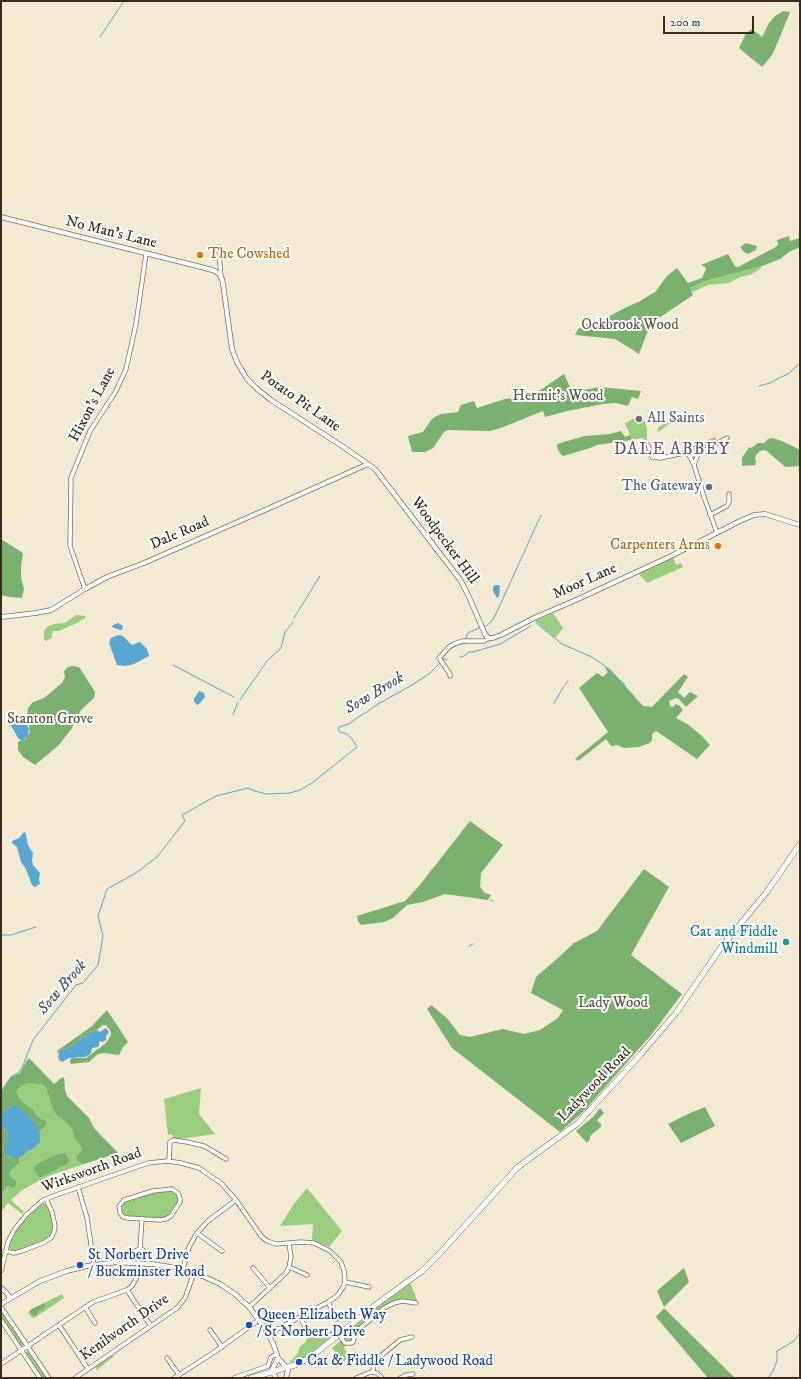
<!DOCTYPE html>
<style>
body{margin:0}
#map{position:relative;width:801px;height:1379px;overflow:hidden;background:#f2ead3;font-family:"IM FELL DW Pica",serif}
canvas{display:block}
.frame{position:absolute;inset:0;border:2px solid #3b2a1e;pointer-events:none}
.scale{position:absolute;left:663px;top:16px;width:91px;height:18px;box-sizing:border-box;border:2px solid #3b2a1e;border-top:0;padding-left:5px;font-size:12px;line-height:14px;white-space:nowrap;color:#3b2a1e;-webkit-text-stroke:3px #fff;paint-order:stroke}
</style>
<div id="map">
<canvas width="801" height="1379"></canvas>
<div class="frame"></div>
<div class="scale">200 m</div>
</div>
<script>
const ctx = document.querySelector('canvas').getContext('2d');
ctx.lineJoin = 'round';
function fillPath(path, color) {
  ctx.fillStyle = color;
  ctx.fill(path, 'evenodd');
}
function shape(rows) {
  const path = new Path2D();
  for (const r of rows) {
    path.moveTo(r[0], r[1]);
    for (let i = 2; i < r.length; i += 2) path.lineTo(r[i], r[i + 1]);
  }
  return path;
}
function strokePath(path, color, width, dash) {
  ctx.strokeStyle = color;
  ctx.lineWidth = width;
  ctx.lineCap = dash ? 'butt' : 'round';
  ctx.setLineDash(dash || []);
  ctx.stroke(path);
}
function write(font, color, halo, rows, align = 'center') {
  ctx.font = font + ' "IM FELL DW Pica",serif';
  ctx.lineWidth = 4;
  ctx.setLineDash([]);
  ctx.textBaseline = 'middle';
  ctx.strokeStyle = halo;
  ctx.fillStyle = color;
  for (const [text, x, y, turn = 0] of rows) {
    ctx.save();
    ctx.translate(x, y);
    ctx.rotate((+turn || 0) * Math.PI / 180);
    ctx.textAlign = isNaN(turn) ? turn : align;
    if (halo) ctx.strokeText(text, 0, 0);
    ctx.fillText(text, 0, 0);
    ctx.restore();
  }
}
fillPath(shape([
 [762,266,759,270,750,275,740,277,729,283,708,285,692,292,690,288,705,281],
 [639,416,642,420,644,418,647,429,647,446,646,446,643,438,632,440,625,423],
 [669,419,671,422,660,431,657,432,658,428],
 [715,437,717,441,698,453,686,451,689,447,702,441,705,441],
 [673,557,676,565,681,563,683,567,647,583,638,573],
 [553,613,563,628,555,638,535,621],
 [76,615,86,616,85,618,75,624,59,631,53,631,52,635,52,638,46,641,44,640,44,631,47,627,54,624,65,623],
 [27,1059,118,1153,51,1175,40,1180,21,1191,11,1200,24,1212,22,1214,8,1203,1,1212,1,1093,11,1077,20,1073],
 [201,1088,199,1114,215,1134,173,1140,172,1134,168,1135,164,1099],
 [307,1188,342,1231,329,1247,312,1240,313,1224,280,1226,293,1205],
 [169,1190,173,1191,179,1196,178,1202,168,1217,160,1219,124,1216,121,1212,121,1205,125,1202,152,1192],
 [43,1203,47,1204,52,1220,53,1232,49,1239,18,1251,12,1251,8,1246,15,1231,30,1212],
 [140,1251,144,1252,146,1256,145,1259,142,1260,135,1260,132,1256,134,1253],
 [410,1282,418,1303,411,1301,391,1303,358,1328,351,1342,348,1343,343,1339,343,1336,345,1332],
 [62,1294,64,1298,34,1318,31,1317,28,1313,28,1312,32,1309,37,1313,46,1306,44,1303],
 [1,1309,24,1343,23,1346,20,1346,1,1317],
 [338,1327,341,1331,312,1355,294,1363,289,1361,292,1360,298,1353,300,1346,305,1343,307,1339,316,1335,318,1339],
 [340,1341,345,1345,344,1348,349,1355,343,1363,332,1348],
 [28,1350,48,1378,42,1378,25,1353],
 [113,1355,114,1356,97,1370,95,1367]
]), '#99ce7f');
fillPath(shape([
 [783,11,790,12,780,37,772,55,762,67,739,48,746,33,752,29,762,37,769,23,775,16],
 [789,236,790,241,800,238,800,247,789,252,780,259,762,266,705,281,690,288,693,295,656,320,649,328,639,354,615,339,575,335,578,329,588,323,602,320,625,308,640,301,655,292,667,276,677,268,688,283,702,278,706,269,705,267,701,265,728,254,735,266,738,267,774,248,778,245,777,240],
 [746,243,757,246,756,250,748,254,744,252,740,247],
 [564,374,570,387,573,388,583,390,600,387,641,391,638,399,632,397,628,406,616,403,603,404,567,411,545,417,543,411,501,428,490,431,448,430,444,432,433,448,425,452,412,452,408,436,423,432,431,420,435,417,441,414,458,412,461,405,474,401,477,408,505,399,527,397,542,389],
 [621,431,625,437,630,435,632,440,597,445,590,448,563,456,559,452,557,447,557,444,585,436,610,434],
 [773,438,782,441,800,450,800,466,786,467,783,465,767,451,764,450,760,451,756,455,755,458,756,461,755,465,742,466,742,458,749,447,751,448,758,443,764,443,768,439],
 [1,539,23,553,21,566,21,577,24,589,22,598,9,597,1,595],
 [72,666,79,667,95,692,94,698,81,710,72,728,59,745,35,765,23,757,18,750,18,742,25,739,30,732,27,715,28,708,33,702,44,698,62,683,65,677,64,671,68,667],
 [605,666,611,670,643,706,652,707,684,674,688,677,678,692,684,698,690,692,698,696,686,707,679,699,676,698,669,701,670,706,673,707,676,704,680,706,683,710,676,718,689,725,702,736,710,745,697,759,656,731,652,734,652,740,650,743,639,747,624,748,617,745,611,746,606,739,578,761,575,759,608,732,579,688,597,673,603,677,608,672],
 [470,821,503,845,481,873,480,887,485,893,491,895,488,900,445,894,423,902,407,905,393,918,384,922,361,925,358,921,357,916,405,901,419,886],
 [644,869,669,887,631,955,682,994,652,1034,584,1111,560,1132,452,1048,427,1009,431,1005,447,1018,460,1035,470,1037,503,1029,524,1034,540,1030,558,1018,563,1010,531,993,536,977,560,956,574,943,597,931],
 [107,1010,128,1042,123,1047,119,1055,104,1053,98,1054,89,1062,71,1064,70,1062,70,1060,72,1058,86,1058,106,1043,111,1035,111,1032,106,1025,103,1025,93,1033,87,1036,83,1037,73,1046,60,1051,59,1054,57,1051,92,1026],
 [29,1058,54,1084,61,1078,64,1077,65,1090,67,1096,89,1118,94,1128,118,1153,83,1164,77,1160,76,1156,82,1151,82,1148,75,1138,72,1129,67,1123,56,1114,53,1109,46,1087,42,1084,27,1083,17,1089,16,1092,20,1100,34,1111,35,1114,42,1120,47,1121,45,1126,39,1131,36,1124,32,1119,15,1104,1,1114,1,1093,11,1077,20,1073],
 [705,1107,715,1126,681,1143,668,1124,690,1113],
 [600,1108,604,1113,597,1120,601,1124,601,1127,590,1136,590,1139,587,1143,576,1131,593,1117],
 [1,1125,5,1130,8,1137,5,1146,5,1153,7,1157,10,1158,19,1158,19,1163,13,1168,9,1173,12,1178,16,1181,16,1184,13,1188,8,1185,3,1192,1,1190],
 [63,1153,65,1153,69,1160,68,1163,41,1177,39,1177,34,1170,34,1167,36,1165,53,1156],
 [684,1268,689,1282,664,1307,657,1291],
 [44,1303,46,1306,37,1313,37,1315,34,1316,31,1314,30,1311,32,1309],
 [664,1308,735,1378,708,1378,656,1317]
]), '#7ab16e');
fillPath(shape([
 [495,585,499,585,500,587,499,596,497,598,493,591,493,587],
 [118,623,123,626,122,630,120,630,112,627,113,625],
 [118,635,123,636,132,645,140,642,147,649,149,656,134,664,125,666,117,665,109,643,111,638],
 [199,691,204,693,205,697,199,704,197,705,194,701,194,699],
 [16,717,25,721,29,729,28,735,23,740,20,740,18,738,9,722],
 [24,832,26,833,26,835,28,845,33,853,32,860,33,865,40,873,39,879,40,884,35,887,32,885,26,869,21,862,17,847,12,843,12,841,19,838],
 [106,1028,109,1032,106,1036,106,1040,103,1042,100,1041,99,1043,99,1046,98,1047,92,1048,91,1053,89,1055,85,1057,69,1058,62,1062,59,1060,58,1057,60,1051,73,1046,83,1037,87,1036,97,1030,100,1032],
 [15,1104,26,1113,36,1124,40,1133,40,1142,34,1148,26,1152,24,1155,16,1159,7,1156,5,1153,5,1146,8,1137,6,1130,1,1125,1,1114]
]), '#58a7d2');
strokePath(shape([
 [100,37,124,1],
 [759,386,770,383,777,379,788,374,800,363],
 [294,618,320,576],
 [536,623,562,644,592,657,605,666,609,673,624,683,624,688,629,693],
 [484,626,486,626,492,621,495,616,541,515],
 [466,640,467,634,470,632,479,628],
 [460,657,464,656,469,652,473,652,500,644,531,626],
 [447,660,442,658,451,648,458,645,466,643],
 [173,665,234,697],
 [565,685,568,681],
 [240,700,267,661,281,648,285,632,293,622],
 [554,703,564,686],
 [233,715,238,702],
 [490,900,493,901],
 [1,935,11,935,36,927],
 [469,946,473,944],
 [449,1028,454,1034],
 [1,1091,11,1077,19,1072,22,1068,33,1040,76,985,83,983,98,965,103,936,98,916,107,889,136,873,157,857,185,821,182,815,216,796,248,788,255,791,266,794,290,793,300,790,312,783,357,747,352,739,347,734,340,732,338,729,339,727,349,724,358,717,367,712,378,704,412,685,429,674,440,663],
 [768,1378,773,1371,777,1361,777,1351,794,1341,800,1333]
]), '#58a7d2', 1);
const minor = shape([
 [220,247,219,252,221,277],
 [648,445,652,457,660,458,684,453,692,455,698,454,727,438],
 [689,455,694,465,704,497,717,533],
 [694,465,698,454],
 [710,515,727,506,729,502,729,494],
 [85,589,70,546,71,478,90,431,116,391,126,369,136,324,146,254],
 [450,676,450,674,439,658,449,647,454,644,462,641,484,641,490,638],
 [169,1161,170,1142,173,1140,187,1142,204,1146,226,1159],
 [78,1187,87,1218,94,1265],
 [172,1189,178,1193,180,1198,180,1202,171,1216,166,1219,160,1220,128,1218,123,1217,120,1213,119,1206,124,1200,153,1191,172,1189],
 [197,1233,222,1251],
 [140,1249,142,1219],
 [5,1251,14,1253,22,1251,43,1243,51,1238,54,1232,55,1226,52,1212,46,1199],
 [130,1263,130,1255,132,1252,140,1249,143,1250,147,1253,148,1264],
 [289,1267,307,1275],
 [253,1268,270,1288],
 [183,1269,189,1247,197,1233,208,1221,236,1200],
 [1,1271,8,1242,14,1230,26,1215,43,1200,59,1194,148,1163,168,1161,181,1163,199,1168,221,1183,236,1200,261,1236,267,1241,276,1244,301,1242,314,1243,330,1251,341,1262,344,1271,345,1279,344,1286,337,1296,328,1302,268,1334],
 [345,1282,369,1287],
 [127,1290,151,1326],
 [328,1302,337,1319],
 [1,1307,49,1378],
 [85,1307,95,1323],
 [249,1307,286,1273,289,1267,291,1257,289,1243],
 [300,1317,309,1335],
 [1,1320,40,1378],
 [59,1325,88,1369],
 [210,1330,222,1347],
 [339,1335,345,1343,351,1343,353,1342,356,1332,359,1329,384,1308,394,1303,402,1301,416,1303],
 [167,1358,179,1375],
 [1,1364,93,1302,127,1290,132,1286,136,1279,139,1263],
 [373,1372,374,1363,376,1360,400,1340,412,1337],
 [75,1378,177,1308,185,1298,194,1273],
 [174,1378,213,1353,259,1320],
 [234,1378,268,1366,271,1357,277,1354],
 [356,1378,371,1372,377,1373,382,1378],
 [400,1378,406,1375,413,1374]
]);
const tertiary = shape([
 [1,217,205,268,215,271,219,274,222,279,223,284,232,349,237,362,247,379,256,388,271,400,342,446,375,469,461,581,469,597,485,634,488,638,493,638,501,635,534,618,576,600,669,557,740,521,754,515,765,514,800,525],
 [1,617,36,613,51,610,85,589,107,577,144,563,265,510,368,464],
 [1,1288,6,1292,10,1298],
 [1,1304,40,1281,67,1271,87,1266,117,1262,130,1263,152,1264,183,1269,207,1278,220,1284,235,1294,249,1307,264,1327,273,1343,278,1358,287,1368,288,1370,286,1378],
 [276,1378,272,1370,278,1358]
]);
const primary = shape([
 [251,1378,295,1365,311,1357,374,1306,422,1271,442,1251,518,1167,578,1123,641,1054,676,1013,722,946,766,893,800,844]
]);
strokePath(minor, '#7b6d5d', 5);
strokePath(tertiary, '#7b6d5d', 5.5);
strokePath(primary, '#7b6d5d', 6);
strokePath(minor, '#fff', 3.5);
strokePath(tertiary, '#fff', 4);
strokePath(primary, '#fff', 5);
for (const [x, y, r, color] of [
 [200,255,4,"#e8710a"],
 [639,419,4,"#6b7280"],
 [709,487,4,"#5c6f8a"],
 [718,546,4,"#e8710a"],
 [786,942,4,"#0f9aa8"],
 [80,1265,4,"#1a4fb4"],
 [249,1325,4,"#1a4fb4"],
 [299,1362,4,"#1a4fb4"]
]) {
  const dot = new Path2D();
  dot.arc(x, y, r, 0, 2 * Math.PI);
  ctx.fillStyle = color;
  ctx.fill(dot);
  strokePath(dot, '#fff', 1.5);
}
write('15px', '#3b2a1e', '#fff', [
 ["No Man's Lane",111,233,14],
 ["Potato Pit Lane",300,402,35],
 ["Hixon's Lane",93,405,-62],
 ["Dale Road",180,534,-23],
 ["Woodpecker Hill",444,541,54],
 ["Moor Lane",585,582,-24],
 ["Ladywood Road",595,1085,-46],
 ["Wirksworth Road",92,1171,-20],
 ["Kenilworth Drive",125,1328,-35]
]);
write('15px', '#c56008', '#fff', [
 ["The Cowshed",208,255],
 ["Carpenters Arms",710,546,"right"]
], 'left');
write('15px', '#575b3b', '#fff', [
 ["Ockbrook Wood",630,326],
 ["Hermit's Wood",558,397],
 ["Stanton Grove",50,720],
 ["Lady Wood",613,1004]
]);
write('15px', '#5b616d', '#fff', [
 ["All Saints",647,419]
], 'left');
write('15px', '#4e5e75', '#fff', [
 ["The Gateway",701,487]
], 'right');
write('15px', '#0d838f', '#fff', [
 ["Cat and Fiddle",778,933],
 ["Windmill",778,950]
], 'right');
write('15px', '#164399', '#fff', [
 ["St Norbert Drive",88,1256],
 ["/ Buckminster Road",88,1273],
 ["Queen Elizabeth Way",257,1316],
 ["/ St Norbert Drive",257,1333],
 ["Cat & Fiddle / Ladywood Road",307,1362]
], 'left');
write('italic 16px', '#475c66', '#fff', [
 ["Sow Brook",375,694,-31],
 ["Sow Brook",63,988,-49]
]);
ctx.letterSpacing = '1px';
write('17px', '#6e5161', '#fff', [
 ["DALE ABBEY",672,450]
]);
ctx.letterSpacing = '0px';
</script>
